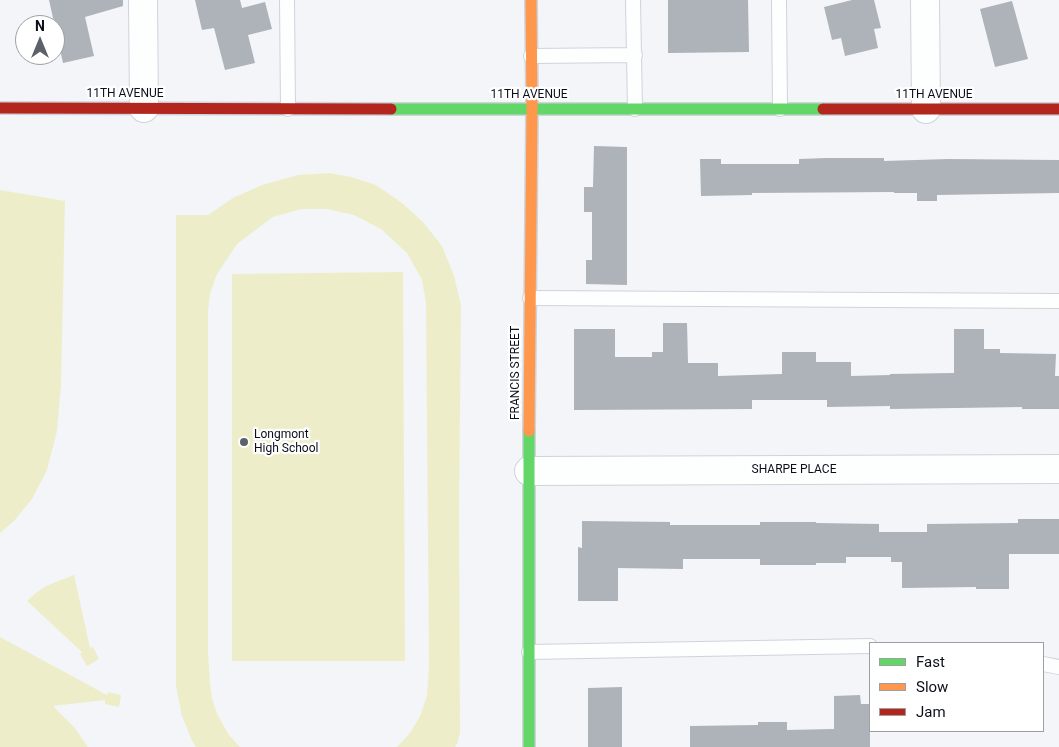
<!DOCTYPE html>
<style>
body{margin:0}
#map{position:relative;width:1059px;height:747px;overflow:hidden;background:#f3f5f9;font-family:Roboto,sans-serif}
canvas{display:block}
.legend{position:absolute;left:869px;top:642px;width:175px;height:90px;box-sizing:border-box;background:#fff;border:1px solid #9d9fa3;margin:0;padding:6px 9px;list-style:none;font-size:15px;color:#0b0f1a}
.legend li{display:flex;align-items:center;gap:10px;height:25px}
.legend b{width:25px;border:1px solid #9d9fa3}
.north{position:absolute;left:15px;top:15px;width:50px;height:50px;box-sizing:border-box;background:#fff;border:1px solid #9d9fa3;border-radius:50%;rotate:0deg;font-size:14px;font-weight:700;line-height:20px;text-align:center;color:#0b0f1a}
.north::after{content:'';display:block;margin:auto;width:18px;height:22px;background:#5c6068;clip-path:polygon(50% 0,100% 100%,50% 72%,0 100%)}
</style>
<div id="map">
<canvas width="1059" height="747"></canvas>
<ul class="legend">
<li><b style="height:6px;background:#63d668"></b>Fast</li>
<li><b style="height:6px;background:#ff974d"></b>Slow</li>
<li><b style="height:6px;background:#b3261e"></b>Jam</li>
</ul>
<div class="north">N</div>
</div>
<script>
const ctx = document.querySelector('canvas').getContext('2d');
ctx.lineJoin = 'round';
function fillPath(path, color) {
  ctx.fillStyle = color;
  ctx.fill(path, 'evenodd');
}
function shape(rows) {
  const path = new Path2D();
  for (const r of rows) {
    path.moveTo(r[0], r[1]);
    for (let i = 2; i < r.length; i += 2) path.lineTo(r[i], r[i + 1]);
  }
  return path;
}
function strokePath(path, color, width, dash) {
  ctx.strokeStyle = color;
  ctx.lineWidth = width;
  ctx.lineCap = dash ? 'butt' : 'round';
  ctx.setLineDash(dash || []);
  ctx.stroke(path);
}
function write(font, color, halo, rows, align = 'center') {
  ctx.font = font + ' Roboto,sans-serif';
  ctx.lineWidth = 4.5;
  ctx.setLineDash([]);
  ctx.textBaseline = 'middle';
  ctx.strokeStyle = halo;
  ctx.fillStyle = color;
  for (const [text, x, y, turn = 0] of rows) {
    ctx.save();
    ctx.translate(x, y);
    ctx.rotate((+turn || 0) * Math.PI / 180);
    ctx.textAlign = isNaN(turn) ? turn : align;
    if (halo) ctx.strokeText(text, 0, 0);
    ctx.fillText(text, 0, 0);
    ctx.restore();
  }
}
fillPath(shape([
 [329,173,351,177,376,185,402,203,423,222,442,246,454,276,461,305,459,511,460,733,457,744,455,747,397,747,410,733,420,716,427,696,429,665,426,303,422,280,407,253,381,229,354,215,327,209,301,209,273,217,237,244,217,274,210,293,208,311,208,652,210,684,212,699,217,714,229,735,240,747,196,747,192,741,182,716,176,686,176,215,208,215,233,198,262,185,298,175],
 [0,190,65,201,61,385,57,431,47,470,32,499,14,521,0,533],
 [403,272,405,661,232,661,232,274],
 [74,575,90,648,93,647,99,659,87,666,80,654,82,652,27,601,37,592,46,586],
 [0,637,107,695,108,692,121,695,119,707,105,704,105,700,53,706,74,727,88,747,0,747]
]), '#edeec9');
fillPath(shape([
 [49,0,123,0,123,6,85,17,94,56,63,63],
 [195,0,240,0,242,8,265,2,272,29,248,35,255,63,225,70,214,28,202,30],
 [668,0,748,0,749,52,668,53],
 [852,0,874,0,881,28,874,29,878,48,845,56,841,38,832,40,824,7],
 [1012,1,1028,59,995,67,980,9],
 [594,146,627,147,627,285,586,284,586,260,592,260,592,212,584,212,584,187,593,187],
 [827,158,884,158,884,161,948,159,1059,160,1059,193,937,195,937,201,917,201,917,193,894,193,894,192,752,193,752,195,701,196,700,159,721,159,721,164,799,164,799,159],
 [663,323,687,323,688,363,718,363,718,376,782,374,782,352,816,352,816,362,851,362,851,376,890,375,890,374,954,373,954,329,984,329,984,349,1000,349,1000,353,1056,354,1055,376,1059,376,1059,409,1022,409,1022,407,890,409,890,406,827,407,827,400,752,400,752,409,574,410,574,329,615,329,615,357,652,357,652,352,663,352],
 [1018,519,1059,519,1059,554,1009,554,1009,589,976,589,976,587,902,588,902,562,891,562,891,557,846,557,846,563,816,563,816,565,760,565,760,559,683,559,683,569,618,568,618,601,578,601,578,547,582,548,582,521,670,522,670,525,760,525,760,522,816,522,816,523,879,524,879,532,927,532,927,524,1018,523],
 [622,687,622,747,588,747,588,688],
 [860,695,861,704,870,704,870,747,690,747,690,726,758,725,758,722,787,722,787,730,834,729,834,696]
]), '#aeb2b9');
const lane = shape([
 [287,0,288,109],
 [633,0,635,109],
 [779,0,780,109],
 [531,56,635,55],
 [530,298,1059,301],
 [529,652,870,646],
 [1043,664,1059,667]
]);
const street = shape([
 [143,0,144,108],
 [925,0,926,109],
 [529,471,1059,469]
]);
const fast = shape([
 [391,109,823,109],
 [529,747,529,431]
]);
const slow = shape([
 [529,431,532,109,531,0]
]);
const jam = shape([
 [0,108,391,109],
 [823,109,1059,109]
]);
strokePath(lane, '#cfd3db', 16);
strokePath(street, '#cfd3db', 30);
strokePath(fast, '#cfd3db', 14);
strokePath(slow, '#cfd3db', 14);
strokePath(jam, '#cfd3db', 14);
strokePath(lane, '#fdfefe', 14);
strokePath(street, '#fdfefe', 28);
strokePath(fast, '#63d668', 11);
strokePath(slow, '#ff974d', 11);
strokePath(jam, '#b3261e', 11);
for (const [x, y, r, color] of [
 [244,442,5,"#5c6068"]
]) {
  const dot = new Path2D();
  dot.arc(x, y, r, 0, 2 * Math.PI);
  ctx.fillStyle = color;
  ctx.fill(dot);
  strokePath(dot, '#fff', 2);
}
write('12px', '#0b0f1a', '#fff', [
 ["11TH AVENUE",125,94],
 ["11TH AVENUE",529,95],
 ["11TH AVENUE",934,95],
 ["FRANCIS STREET",516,373,-90],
 ["SHARPE PLACE",794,470]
]);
write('12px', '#0b0f1a', '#fff', [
 ["Longmont",254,435],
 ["High School",254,449]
], 'left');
</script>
